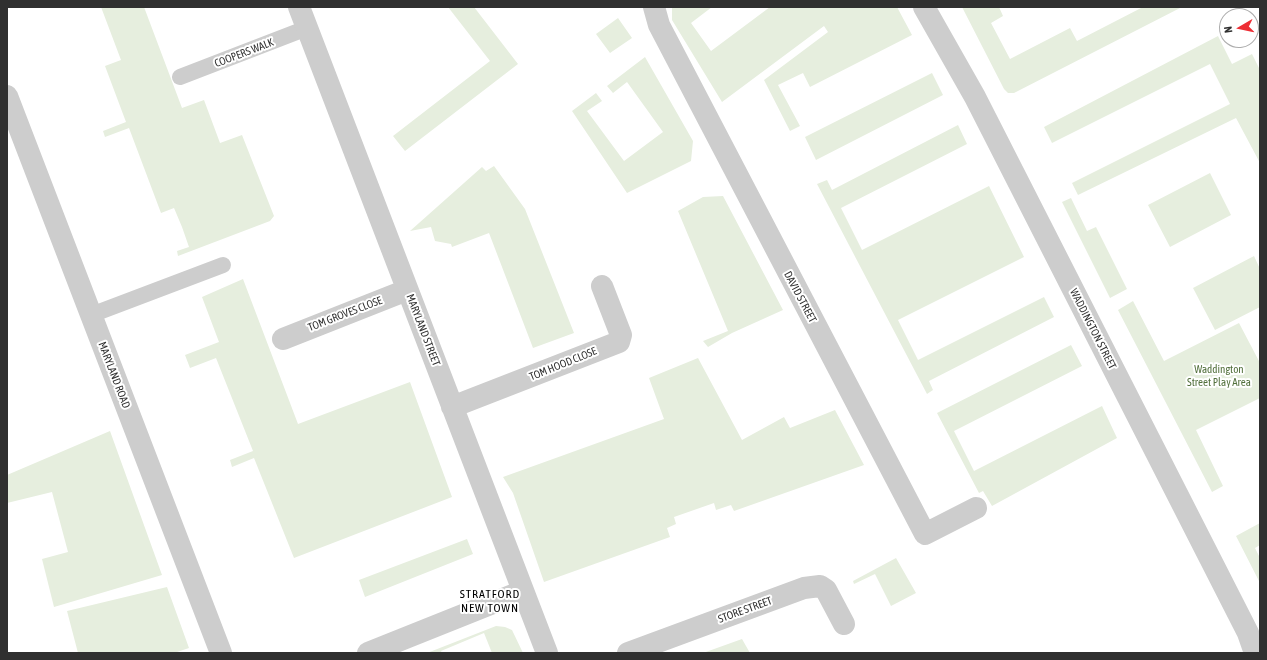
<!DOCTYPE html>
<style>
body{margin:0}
#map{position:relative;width:1267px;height:660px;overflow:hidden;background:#fff;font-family:"Asap Condensed",sans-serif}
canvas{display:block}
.frame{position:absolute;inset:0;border:8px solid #303030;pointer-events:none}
.north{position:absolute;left:1219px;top:8px;width:40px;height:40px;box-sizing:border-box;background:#fff;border:1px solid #acacac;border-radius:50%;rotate:261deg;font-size:11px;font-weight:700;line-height:16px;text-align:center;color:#303030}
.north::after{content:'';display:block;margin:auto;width:14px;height:18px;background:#ed2d34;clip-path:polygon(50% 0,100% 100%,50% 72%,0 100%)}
</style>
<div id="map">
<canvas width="1267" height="660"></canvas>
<div class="frame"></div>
<div class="north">N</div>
</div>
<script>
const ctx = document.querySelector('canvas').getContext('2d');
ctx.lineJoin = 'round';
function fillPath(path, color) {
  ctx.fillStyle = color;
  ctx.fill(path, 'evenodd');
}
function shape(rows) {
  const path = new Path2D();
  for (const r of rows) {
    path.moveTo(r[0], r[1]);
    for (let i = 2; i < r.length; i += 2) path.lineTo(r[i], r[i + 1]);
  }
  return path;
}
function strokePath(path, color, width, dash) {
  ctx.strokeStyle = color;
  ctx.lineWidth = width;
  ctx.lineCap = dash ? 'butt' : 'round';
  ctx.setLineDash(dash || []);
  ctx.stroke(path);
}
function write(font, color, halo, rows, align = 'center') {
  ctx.font = font + ' "Asap Condensed",sans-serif';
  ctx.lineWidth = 4;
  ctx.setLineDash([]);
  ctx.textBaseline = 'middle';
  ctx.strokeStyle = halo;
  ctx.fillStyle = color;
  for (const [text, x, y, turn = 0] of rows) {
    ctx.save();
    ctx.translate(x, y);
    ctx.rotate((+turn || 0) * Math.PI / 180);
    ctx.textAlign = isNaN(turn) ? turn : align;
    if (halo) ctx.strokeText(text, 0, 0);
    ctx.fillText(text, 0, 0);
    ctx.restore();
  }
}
fillPath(shape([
 [101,7,144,7,182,108,204,100,220,143,242,135,274,216,270,221,178,256,177,251,189,247,182,227,174,208,161,213,129,128,105,137,103,131,126,122,105,66,121,60],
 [448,7,474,7,518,64,405,151,393,136,490,61],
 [712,7,691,23,711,51,770,7,897,7,912,35,810,87,803,73,778,85,800,126,790,131,764,80,828,32,824,26,722,102,672,20,672,7],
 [962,7,999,7,1003,16,991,23,1010,59,1070,28,1077,41,1143,7,1182,7,1014,93,1008,93,1004,89],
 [618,18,632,38,610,53,596,34],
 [1218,36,1232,64,1252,54,1260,70,1260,163,1236,118,1078,195,1072,183,1230,104,1210,64,1052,143,1044,127],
 [645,57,693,141,691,161,627,193,572,111,596,93,602,101,587,111,624,161,663,132,627,82,613,93,607,86],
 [932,73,943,95,816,160,805,137],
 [958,125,967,144,841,208,862,250,989,186,1024,257,898,320,918,360,1044,297,1054,317,929,381,933,390,927,394,817,184,827,180,832,190],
 [494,166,525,209,574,333,533,348,489,233,452,247,451,244,435,241,431,227,410,231,482,167,486,171],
 [1210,173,1231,215,1170,247,1148,205],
 [723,196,783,310,732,333,708,347,703,341,728,331,678,211,703,197],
 [1071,198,1087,231,1096,227,1127,289,1110,298,1062,202],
 [1254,256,1260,269,1260,307,1215,330,1193,288],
 [243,279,298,424,410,382,452,497,294,558,254,458,232,467,230,460,253,451,216,358,190,368,185,355,219,342,202,297],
 [1133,301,1164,361,1239,323,1260,363,1260,398,1196,430,1223,486,1212,492,1118,310],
 [1071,345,1082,366,954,431,974,471,1102,406,1117,438,992,506,983,491,979,493,937,413],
 [698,358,742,440,784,417,790,428,835,410,864,465,734,511,731,505,716,510,714,503,674,517,676,524,667,528,670,537,544,582,513,493,503,477,664,419,649,378],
 [110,431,162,575,54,607,42,559,68,552,52,492,7,503,7,475],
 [1260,523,1260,545,1255,548,1260,558,1260,583,1236,536],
 [467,539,473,554,365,597,359,580],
 [896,558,916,593,891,606,875,574,854,584,853,581],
 [167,587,189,648,174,653,78,653,67,611],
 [496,626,505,627,512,630,523,653,492,653,484,633,441,651,442,653,427,653],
 [742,639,750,653,703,653]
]), '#e6eede');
strokePath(shape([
 [180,77,307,28],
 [91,315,223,265]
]), '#cdcdcd', 16);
strokePath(shape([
 [299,7,547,653],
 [654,7,659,25,925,534,976,508],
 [924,7,975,97,1029,203,1248,633,1255,653],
 [7,96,221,653],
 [283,339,407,290],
 [452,407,619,342,621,335,602,286],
 [368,653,523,591],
 [628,653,804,588,820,586,826,590,844,624]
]), '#cdcdcd', 22);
write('11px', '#303030', '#fff', [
 ["COOPERS WALK",244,53,-21],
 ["DAVID STREET",800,297,62],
 ["TOM GROVES CLOSE",345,314,-21],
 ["WADDINGTON STREET",1093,329,63],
 ["MARYLAND STREET",423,330,69],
 ["TOM HOOD CLOSE",563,364,-22],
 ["MARYLAND ROAD",114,375,69],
 ["STORE STREET",745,610,-20]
]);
write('11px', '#516f3b', '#fff', [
 ["Waddington",1219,370],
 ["Street Play Area",1219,383]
]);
ctx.letterSpacing = '1px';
write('12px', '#000', '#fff', [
 ["STRATFORD",490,594],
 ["NEW TOWN",490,608]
]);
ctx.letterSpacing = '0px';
</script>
